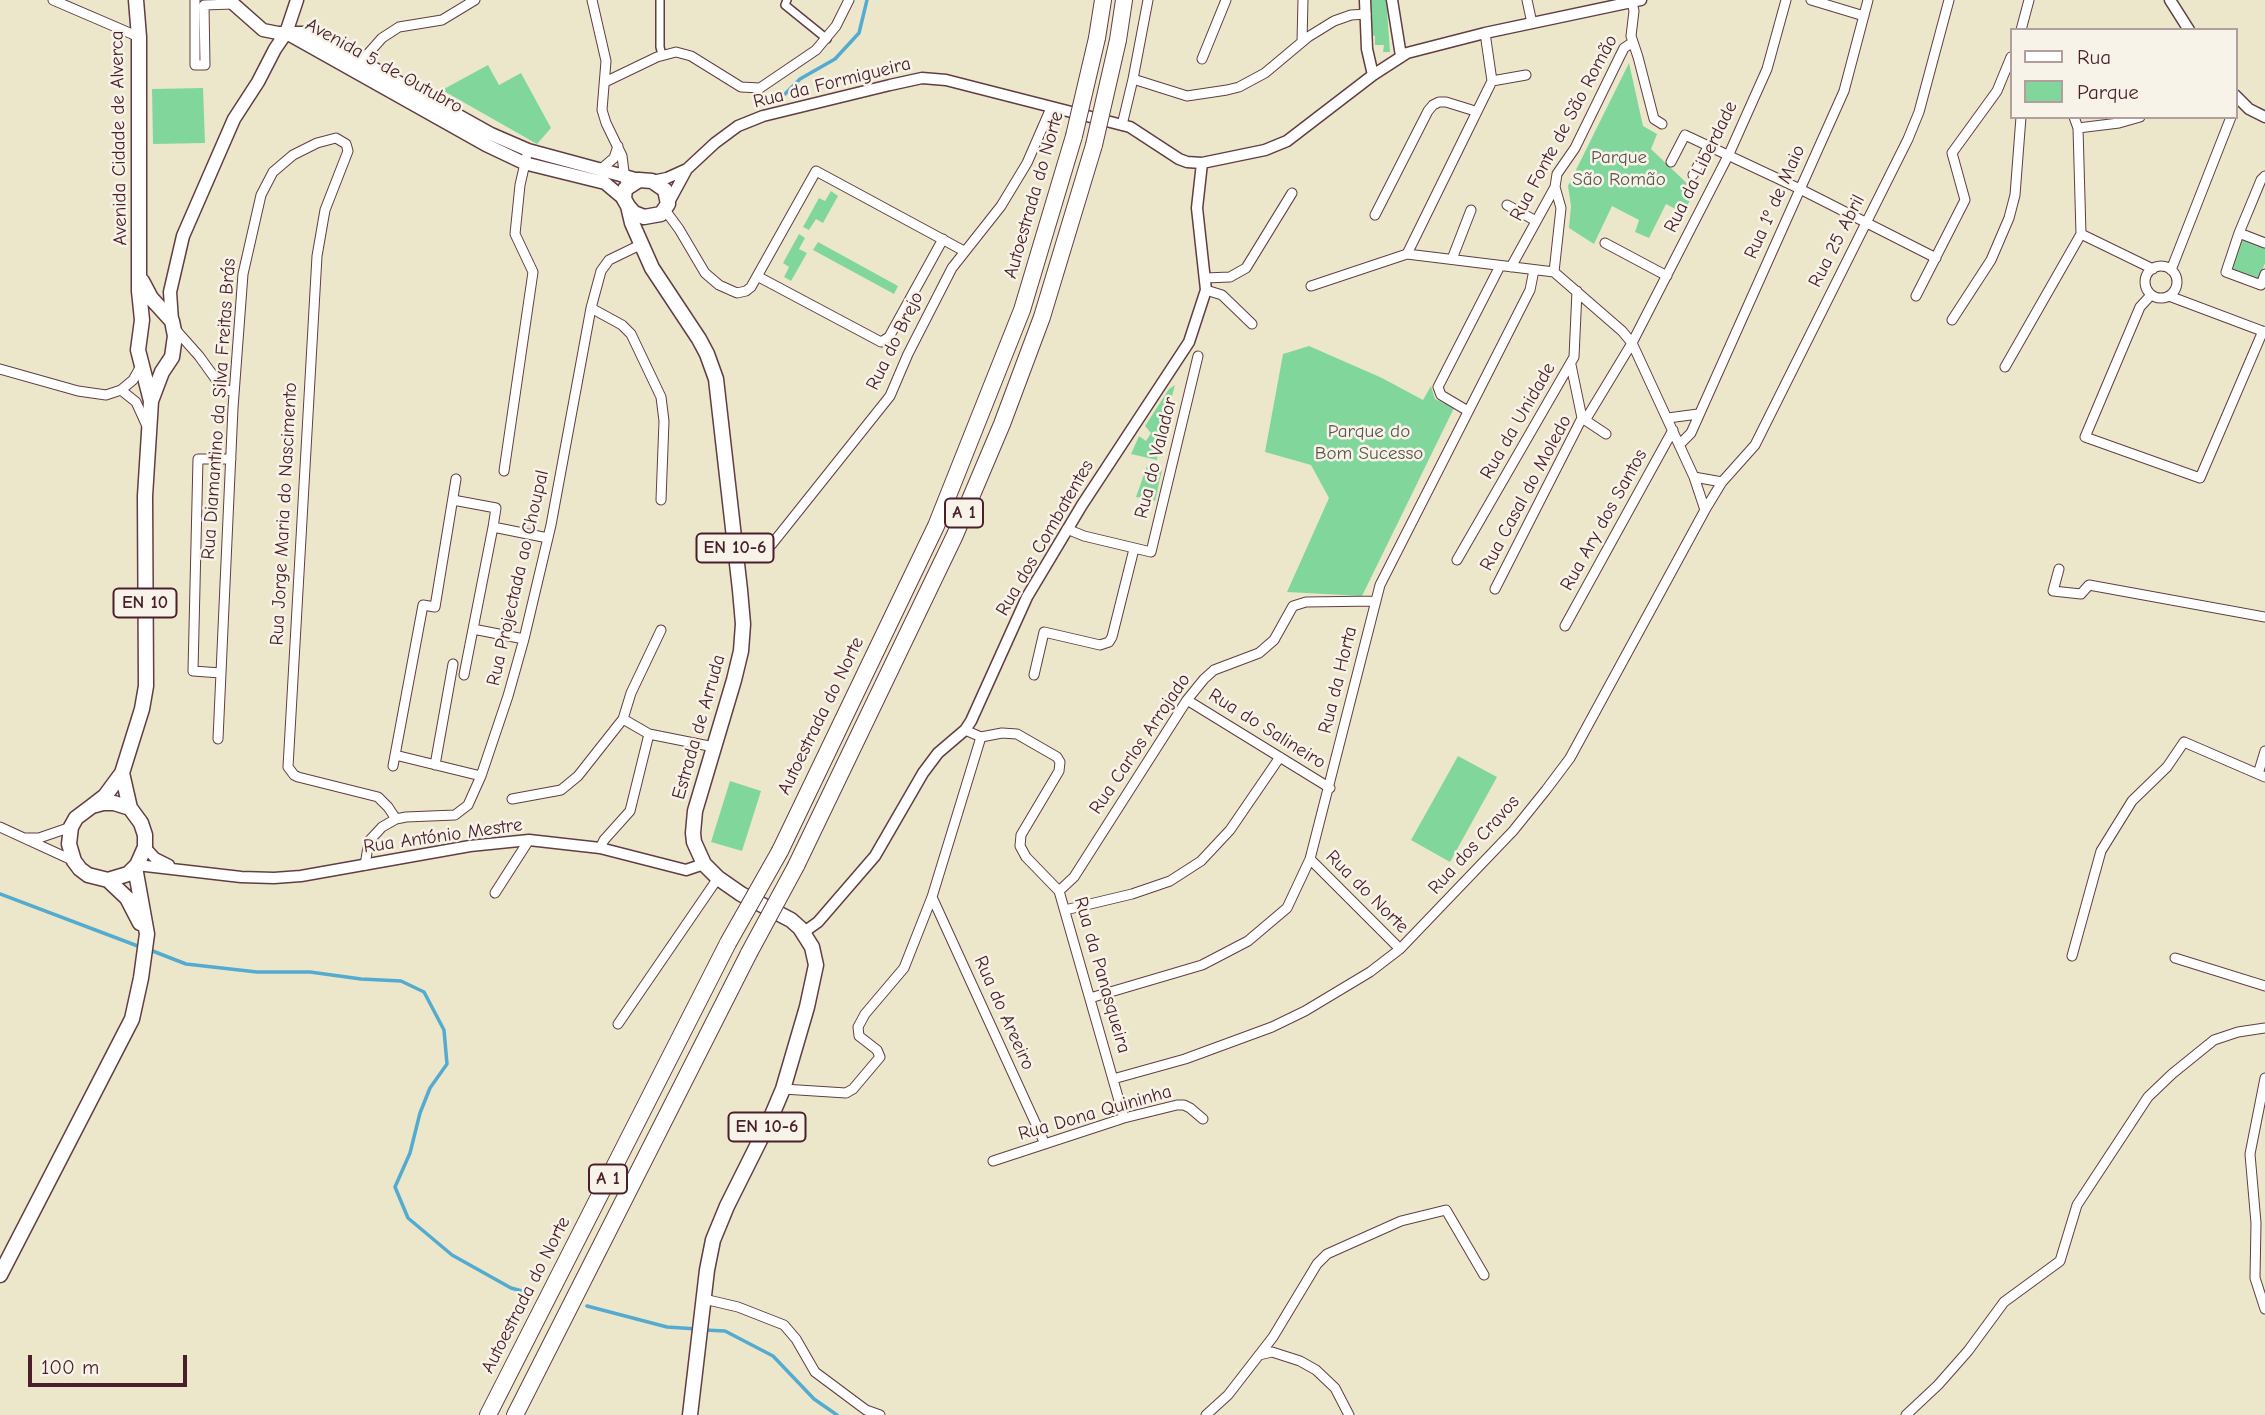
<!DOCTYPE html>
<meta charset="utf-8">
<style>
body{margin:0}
#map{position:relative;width:2265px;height:1415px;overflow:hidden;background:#ece7cb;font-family:"Comic Neue",sans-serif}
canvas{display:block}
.legend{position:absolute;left:2010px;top:28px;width:228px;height:91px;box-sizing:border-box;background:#f7f3e8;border:2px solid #b29e9c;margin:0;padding:9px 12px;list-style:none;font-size:21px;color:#4a1f2b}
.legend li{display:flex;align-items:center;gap:14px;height:35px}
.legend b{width:35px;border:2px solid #b29e9c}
.scale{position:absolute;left:28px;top:1355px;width:159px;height:32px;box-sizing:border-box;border:4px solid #4a1f2b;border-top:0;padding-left:9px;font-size:21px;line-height:24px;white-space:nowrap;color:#4a1f2b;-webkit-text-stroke:5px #f7f3e8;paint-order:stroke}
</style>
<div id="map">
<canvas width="2265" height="1415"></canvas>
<ul class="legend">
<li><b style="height:9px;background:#fff"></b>Rua</li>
<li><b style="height:19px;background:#81d79b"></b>Parque</li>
</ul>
<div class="scale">100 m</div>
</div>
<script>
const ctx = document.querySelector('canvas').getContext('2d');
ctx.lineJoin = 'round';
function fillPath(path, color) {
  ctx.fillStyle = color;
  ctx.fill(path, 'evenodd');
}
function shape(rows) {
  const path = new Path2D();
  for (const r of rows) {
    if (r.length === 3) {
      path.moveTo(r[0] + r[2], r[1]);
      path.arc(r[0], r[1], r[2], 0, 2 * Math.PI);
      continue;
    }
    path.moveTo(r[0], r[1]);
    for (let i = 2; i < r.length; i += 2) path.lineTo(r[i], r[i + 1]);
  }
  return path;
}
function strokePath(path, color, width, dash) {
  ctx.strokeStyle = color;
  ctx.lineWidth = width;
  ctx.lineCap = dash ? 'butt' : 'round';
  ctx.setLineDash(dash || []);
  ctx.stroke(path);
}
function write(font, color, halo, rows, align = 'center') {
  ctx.font = font + ' "Comic Neue",sans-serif';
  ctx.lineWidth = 5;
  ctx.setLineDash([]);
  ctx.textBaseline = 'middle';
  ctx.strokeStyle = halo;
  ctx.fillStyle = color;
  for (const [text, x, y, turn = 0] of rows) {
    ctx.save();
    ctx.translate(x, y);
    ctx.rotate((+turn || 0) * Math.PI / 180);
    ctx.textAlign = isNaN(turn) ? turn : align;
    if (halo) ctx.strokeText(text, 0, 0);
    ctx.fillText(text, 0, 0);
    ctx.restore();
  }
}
fillPath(shape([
 [1368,0,1390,0,1391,8,1387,10,1390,52,1383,52,1384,45,1375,45,1375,36,1371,35],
 [1629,63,1643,126,1657,134,1651,149,1695,191,1683,213,1666,204,1649,238,1635,232,1639,220,1612,206,1594,244,1569,228,1571,206,1568,186],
 [488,65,499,85,521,73,551,128,537,144,442,90],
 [203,88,205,143,153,144,152,89],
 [831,191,838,196,823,223,816,219,809,230,803,227,819,198,825,201],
 [799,234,805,238,799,249,807,253,791,281,784,277,789,267,783,263],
 [2238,236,2265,244,2265,263,2258,280,2228,273],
 [818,242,898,286,894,294,813,250],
 [1309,346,1382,378,1423,400,1431,386,1435,399,1454,408,1362,596,1287,592,1329,498,1311,465,1265,452,1283,354],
 [1175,385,1159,444,1157,460,1131,454,1139,436,1146,441,1151,433,1145,426,1169,389],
 [1147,466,1162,470,1155,501,1136,497],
 [1458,756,1497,777,1450,862,1411,840],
 [730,781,761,791,742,851,711,842]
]), '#81d79b');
strokePath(shape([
 [785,94,800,79,835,59,859,33,867,0],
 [0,894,143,948],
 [150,950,186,964,257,972,310,972,361,979,401,981,424,992,444,1030,447,1064,430,1088,420,1113,410,1153,395,1187,408,1218,452,1255,511,1288,533,1294],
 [587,1306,667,1327,697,1329],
 [704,1330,725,1331,773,1356,814,1399,837,1415]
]), '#54abd0', 3.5);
const pedestrian = shape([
 [660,0,660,47,662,55],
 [787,0,785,5,827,39]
]);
const minor = shape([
 [53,0,139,37],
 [195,0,195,65,205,65,204,5,233,4],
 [592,0,606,61,602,110,606,123,622,156,625,180],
 [1527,0,1532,23],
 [1811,0,1864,16],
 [1632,2,1634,11,1631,36,1638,57,1654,119,1662,124],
 [2021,30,2029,0],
 [1302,42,1303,0],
 [1202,59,1226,0],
 [358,65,382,38,399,27,442,20,475,0],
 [1133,79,1187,96,1227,90,1239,87,1265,73,1308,37,1334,21,1351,15,1366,14],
 [1492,81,1526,75],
 [605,82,657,57,676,52,691,56,741,87,760,88,816,50,836,26,849,0],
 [1122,125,1133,79,1148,0],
 [2078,128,2119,123,2140,117],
 [1671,162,1685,135,1800,189,1936,258],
 [600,170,614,158,618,146],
 [1693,175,1709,145],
 [2265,176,2261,180,2239,233,2226,272,2261,285,2265,274],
 [1507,205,1536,221],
 [665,210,679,229,705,273,719,285,737,293,746,291,751,287,816,171,964,251],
 [1375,215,1428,111,1433,105,1439,102,1446,102,1475,111],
 [2239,233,2265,243],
 [2081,234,2153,269],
 [1605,243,1667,276],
 [1407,254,1492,81,1485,33],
 [1452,259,1471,210],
 [2161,282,16],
 [1511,267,1555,187,1557,174,1575,148,1620,56,1624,48,1633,42],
 [2171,270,2231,117],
 [1554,272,1561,208,1555,187],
 [757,276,881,342,889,337,943,239],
 [1205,278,1230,277,1246,268,1292,193],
 [1311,286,1407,254,1554,272,1622,331,1632,343,1694,477,1705,510],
 [1206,290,1222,295,1252,324],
 [2151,295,2140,307,2085,437,2200,478,2263,331],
 [1916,296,1965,200,1952,153,1997,91,2011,57],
 [2169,296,2265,332],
 [591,308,622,325,631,334,661,397,664,421,661,500],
 [1952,320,1991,260,2009,218,2015,195,2021,117],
 [175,329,199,356,220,385,224,389,234,392],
 [1571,365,1582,418,1606,434],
 [2005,367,2081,234,2078,128,2074,117],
 [0,369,78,391,106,395,121,390,133,380,141,366],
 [121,390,136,402,146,424],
 [1468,411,1441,395,1438,387,1500,266],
 [1668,418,1698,414],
 [1679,445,1691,433,1844,91,1868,0],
 [504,471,533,272,515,234,520,185,528,150],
 [1694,477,1722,482],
 [453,500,496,508,493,527],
 [1067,529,1084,536,1151,552,1198,356],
 [736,558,758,553,772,544,890,396,908,354,952,268,1001,206,1027,163,1051,108],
 [1457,560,1574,357,1577,291],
 [2059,569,2053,591,2081,594,2089,585,2265,617],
 [1495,589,1582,418,1586,419,1632,343,1729,154,1767,69,1786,0],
 [1565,626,1673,430],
 [524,639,473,629,493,527,548,538],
 [221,673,193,671,198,459,231,459],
 [464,675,473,629],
 [1034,675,1044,632,1100,645,1109,642,1112,637,1134,549],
 [1187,700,1330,788],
 [623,719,649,734,714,747],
 [965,730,981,737,1002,733,1017,734,1057,757,1060,762,1059,771,1021,835,1020,846,1026,857,1059,891,1124,1118],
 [218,739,233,408,243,274,261,195,273,172,293,155,317,143,336,138,346,144,348,151,325,210,317,256,288,767,294,775,298,777,378,797,388,807,396,819],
 [395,755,481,776],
 [435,765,453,664],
 [393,766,423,605,435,607,456,479],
 [2258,774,2265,751],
 [512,799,561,790,578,776,623,719,631,693,661,630],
 [0,827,74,861],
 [26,838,39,838,71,827],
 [600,848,604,840,630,811,649,734],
 [1310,859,1400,949],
 [365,865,369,841,382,827,396,819,406,817,455,815,468,805,481,776,508,696,524,639,551,525,591,308,601,271,609,260,642,244],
 [1059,891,1074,877,1187,700,1204,679,1214,670,1259,653,1274,640,1293,606,1306,602,1376,601],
 [495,893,529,840],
 [932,897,1045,1144],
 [1065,910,1132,894,1170,881,1201,861,1230,830,1280,757],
 [2072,956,2101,851,2132,801,2167,767,2184,742,2265,777],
 [2175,958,2265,986],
 [1090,998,1202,965,1248,941,1287,908,1310,859,1380,585,1530,290,1534,270],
 [618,1024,718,878],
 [2265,1078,2250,1154,2256,1223,2255,1278,2265,1309],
 [1113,1079,1185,1059,1272,1027,1305,1011,1370,972,1400,949,1513,831,1546,790,1570,758,1705,510,1722,482,1755,445,1908,139,1919,112,1949,0],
 [783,1089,846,1093,853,1089,880,1057,877,1050,859,1036,858,1027,865,1014,904,968,932,897,981,737],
 [993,1161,1124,1118,1177,1105,1184,1105,1190,1108,1203,1119],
 [704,1299,738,1307,784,1325,796,1339,815,1372,866,1410,880,1415],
 [1259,1355,1272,1352,1300,1361,1316,1370,1335,1388,1349,1415],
 [1206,1415,1228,1395,1273,1337,1317,1264,1327,1254,1401,1221,1446,1210,1484,1275],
 [1906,1415,1938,1385,1968,1351,2004,1302,2060,1261,2077,1205,2148,1097,2172,1074,2214,1040,2238,1032,2265,1028]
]);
const tertiary = shape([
 [1365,0,1367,49,1373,75],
 [1392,0,1401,56],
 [2170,0,2189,30],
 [2235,95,2249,109,2265,117],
 [652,181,667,178,687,169],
 [668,204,687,169,715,143,738,126,763,116,890,85,922,78,946,80,1130,127,1179,159,1187,162,1202,163,1265,150,1287,141,1373,75,1407,53,1485,33,1641,0],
 [145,847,155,858,169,865],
 [137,865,241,877,274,878,301,876,470,846,529,840,600,848,686,870,704,864],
 [804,932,818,922,875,856,923,773,938,753,965,730,971,721,1027,597,1082,505,1189,342,1206,290,1197,208,1202,163]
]);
const secondary = shape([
 [229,0,263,30,278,33,306,33,314,35,491,134,528,150,639,180],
 [290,35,486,145,524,163,605,183,624,199],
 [172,321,170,292,183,236,234,119,258,82,275,49,286,33,297,0]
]);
const primary = shape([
 [639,180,652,181,665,190,668,204,661,214,644,217,634,213,628,206,624,199,625,189,639,180],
 [628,206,632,223,652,268,699,339,707,354,716,379,740,590,743,624,741,651,734,680,695,811,693,833,694,842,704,864,718,878,741,894,791,920,800,928,812,947,816,965,807,1007,783,1089,769,1122,727,1206,713,1240,707,1270,690,1415],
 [142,281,151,298,172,321,175,336,172,357,162,372,151,401],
 [122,773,130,808],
 [103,803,114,803,130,808,141,823,145,835,145,847,137,865,128,874,108,880,88,875,80,869,74,861,69,844,71,827,76,818,92,806,103,803],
 [92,806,105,796,122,773,142,709,146,686,145,496,151,401,138,350,142,320,139,291,139,37,136,0],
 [108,880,127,898,140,923],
 [0,1275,132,1019,141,978,147,934,135,867]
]);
const motorway = shape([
 [1097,38,1103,0],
 [1118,40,1124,0],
 [780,851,936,526,1022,310,1074,136],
 [796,866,955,535,1002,424,1042,317,1094,145],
 [488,1415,728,943],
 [515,1415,749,953]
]);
strokePath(pedestrian, '#623d43', 10);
strokePath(minor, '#623d43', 11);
strokePath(tertiary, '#623d43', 13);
strokePath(secondary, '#623d43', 15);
strokePath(primary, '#623d43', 17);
strokePath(motorway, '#623d43', 18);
strokePath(pedestrian, '#fff', 7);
strokePath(minor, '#fff', 9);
strokePath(tertiary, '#fff', 10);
strokePath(secondary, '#fff', 12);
strokePath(primary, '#fff', 14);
strokePath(motorway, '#fff', 16);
const motorwayBridge = shape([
 [1074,136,1097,38],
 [1094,145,1118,40],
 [728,943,780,851],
 [749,953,796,866]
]);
strokePath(motorwayBridge, '#623d43', 18, []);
strokePath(motorwayBridge, '#fff', 16);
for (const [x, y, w] of [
 [964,513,38],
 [735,548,77],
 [145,603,63],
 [767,1127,77],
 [608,1179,38]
]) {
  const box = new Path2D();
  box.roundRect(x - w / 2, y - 14.5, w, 29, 5);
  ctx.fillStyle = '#f7f3e8';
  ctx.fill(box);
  strokePath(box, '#4a1f2b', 2);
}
write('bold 18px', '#4a1f2b', null, [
 ["A 1",964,513],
 ["EN 10-6",735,548],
 ["EN 10",145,603],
 ["EN 10-6",767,1127],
 ["A 1",608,1179]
]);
write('19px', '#4a1f2b', '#f7f3e8', [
 ["Avenida 5 de Outubro",384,66,29],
 ["Rua da Formigueira",832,83,-14],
 ["Rua Fonte de São Romão",1564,128,-62],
 ["Avenida Cidade de Alverca",119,138,-91],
 ["Rua da Liberdade",1701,167,-64],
 ["Autoestrada do Norte",1034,195,-74],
 ["Rua 1º de Maio",1775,202,-66],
 ["Rua 25 Abril",1837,241,-63],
 ["Rua do Brejo",895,341,-64],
 ["Rua Diamantino da Silva Freitas Brás",219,409,-86],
 ["Rua da Unidade",1518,421,-60],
 ["Rua do Valador",1156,458,-76],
 ["Rua Casal do Moledo",1526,493,-62],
 ["Rua Jorge Maria do Nascimento",284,514,-87],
 ["Rua Ary dos Santos",1604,520,-61],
 ["Rua dos Combatentes",1045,538,-60],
 ["Rua Projectada ao Choupal",518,578,-77],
 ["Rua da Horta",1338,680,-76],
 ["Autoestrada do Norte",821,716,-64],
 ["Estrada de Arruda",699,727,-74],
 ["Rua do Salineiro",1267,729,32],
 ["Rua Carlos Arrojado",1140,744,-56],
 ["Rua António Mestre",443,836,-8],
 ["Rua dos Cravos",1474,845,-48],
 ["Rua do Norte",1367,892,45],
 ["Rua da Panasqueira",1102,975,74],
 ["Rua do Areeiro",1004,1013,66],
 ["Rua Dona Quininha",1095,1113,-16],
 ["Autoestrada do Norte",526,1295,-63]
]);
write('19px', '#5a564d', '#f7f3e8', [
 ["Parque",1619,158],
 ["São Romão",1619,180],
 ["Parque do",1369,432],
 ["Bom Sucesso",1369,454]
]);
</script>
